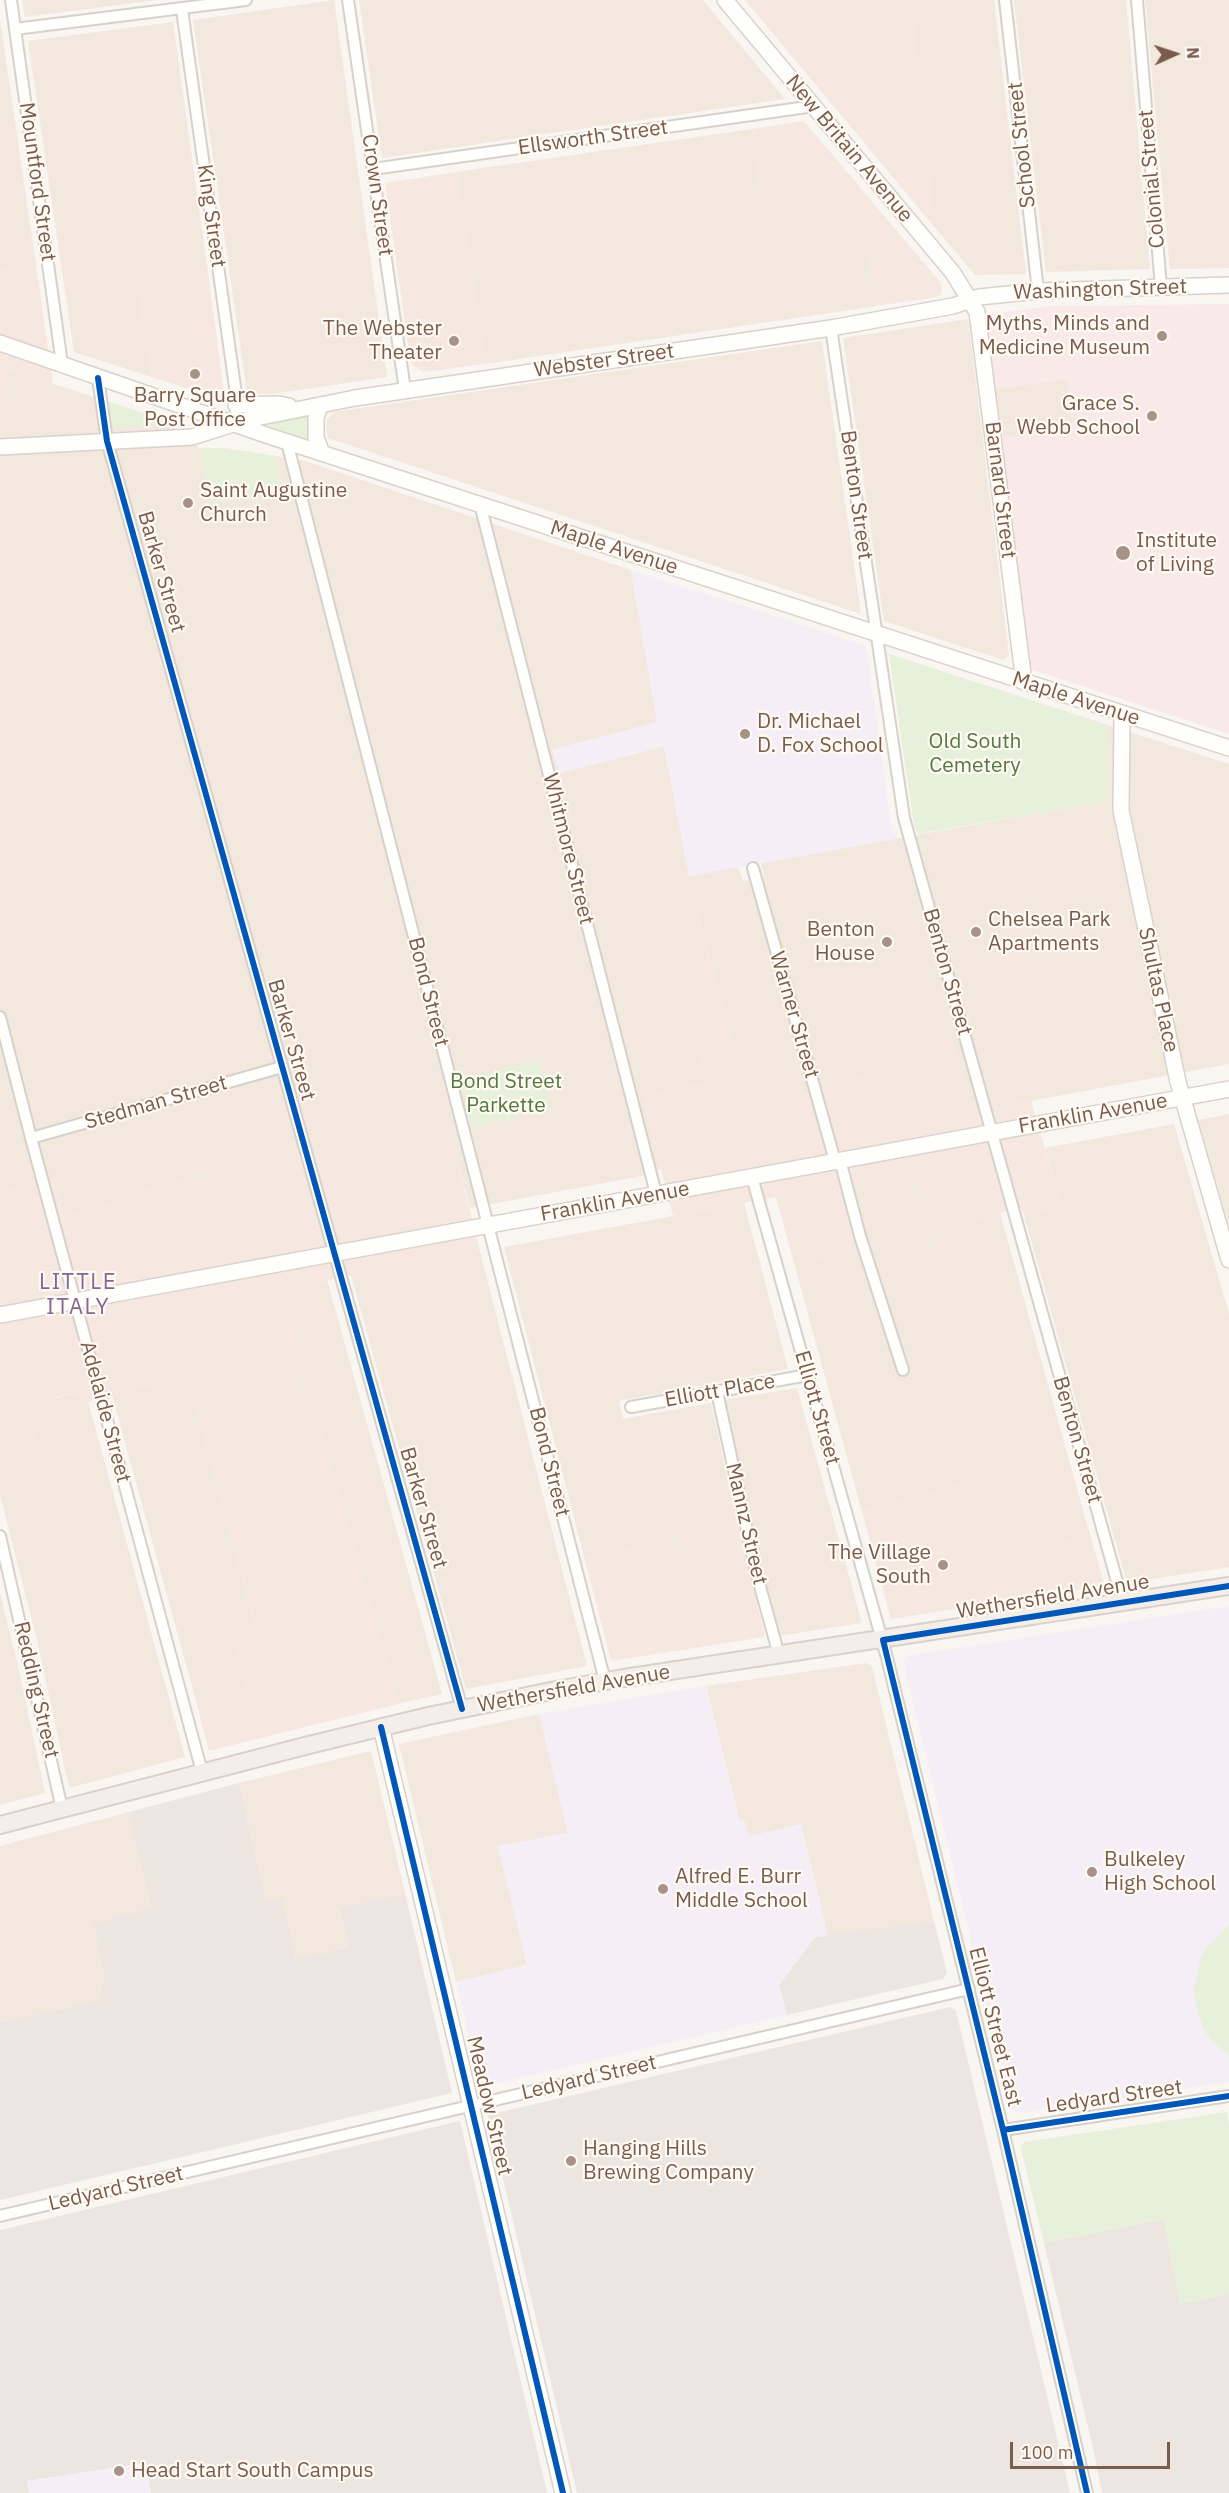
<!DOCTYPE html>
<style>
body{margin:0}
#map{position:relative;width:1229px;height:2493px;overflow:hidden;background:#f9f5f0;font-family:"IBM Plex Sans",sans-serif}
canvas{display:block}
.north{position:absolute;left:1145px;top:24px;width:60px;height:60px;-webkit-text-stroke:4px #fffaf3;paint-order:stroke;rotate:87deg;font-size:16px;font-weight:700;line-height:24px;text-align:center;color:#7a5c4d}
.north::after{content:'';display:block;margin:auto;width:21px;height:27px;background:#7a5c4d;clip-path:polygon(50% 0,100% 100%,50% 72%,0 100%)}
.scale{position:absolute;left:1010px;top:2442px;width:160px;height:27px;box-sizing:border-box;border:3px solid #7a5c4d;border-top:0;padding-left:8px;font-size:18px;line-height:21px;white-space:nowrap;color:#7a5c4d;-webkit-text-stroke:4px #fffaf3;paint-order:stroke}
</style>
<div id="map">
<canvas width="1229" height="2493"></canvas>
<div class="north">N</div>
<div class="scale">100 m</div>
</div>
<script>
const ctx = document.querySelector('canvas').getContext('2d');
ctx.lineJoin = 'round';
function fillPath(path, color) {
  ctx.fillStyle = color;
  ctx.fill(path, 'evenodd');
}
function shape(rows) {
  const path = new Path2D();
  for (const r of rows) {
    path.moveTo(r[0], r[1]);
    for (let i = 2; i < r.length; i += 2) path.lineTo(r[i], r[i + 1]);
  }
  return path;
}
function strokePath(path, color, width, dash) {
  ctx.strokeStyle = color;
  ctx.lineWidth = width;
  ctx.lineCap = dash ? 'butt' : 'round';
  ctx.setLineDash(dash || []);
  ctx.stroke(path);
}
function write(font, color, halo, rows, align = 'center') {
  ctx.font = font + ' "IBM Plex Sans",sans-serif';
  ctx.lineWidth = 4.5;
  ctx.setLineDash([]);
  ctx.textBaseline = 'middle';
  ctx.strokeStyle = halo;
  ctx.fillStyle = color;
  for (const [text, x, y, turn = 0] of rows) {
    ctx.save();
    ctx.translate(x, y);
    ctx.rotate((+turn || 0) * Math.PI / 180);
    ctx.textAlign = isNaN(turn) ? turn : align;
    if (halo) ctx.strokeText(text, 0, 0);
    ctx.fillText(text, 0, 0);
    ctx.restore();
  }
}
fillPath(shape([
 [22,0,157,0,25,17],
 [334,0,387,377,272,394,247,393,193,20],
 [359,0,703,0,785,99,382,158],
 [910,0,994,0,1026,274,975,275,927,218,931,180,926,143,885,80,916,55],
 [1014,0,1126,0,1150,269,1046,272],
 [1145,0,1229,0,1229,268,1170,269],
 [0,19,36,265,0,270],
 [173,22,209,280,139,290,152,377,74,352,28,41],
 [752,129,762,202,786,198,869,256,877,306,485,364,456,172],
 [968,319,1009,655,1003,660,884,621,843,338],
 [822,341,861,614,328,438,326,421,334,412],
 [8,369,167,421,199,448,214,504,283,486,275,456,305,461,631,570,657,722,552,750,560,773,664,746,689,876,738,866,743,881,764,877,761,863,1105,801,1108,725,1229,764,1229,1064,972,1112,948,1028,878,1048,884,1072,802,1094,795,1068,744,1083,697,914,702,1055,707,1084,643,1097,661,1169,637,1177,470,1208,450,1133,354,1152,319,1163,317,1155,235,1175,195,1180,194,1178,124,1197,125,1201,64,1218,53,1179,0,1193,0,401,9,401],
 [1067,379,1073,428,1002,437,996,389],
 [1229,1114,1229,1226,1198,1120],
 [1174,1124,1229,1314,1229,1567,1127,1583,1024,1215,1061,1205,1045,1148],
 [915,1172,954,1226,1000,1213,1090,1535,1063,1543,1030,1521,1025,1507,990,1486,987,1478,862,1512,794,1263,861,1250,841,1185],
 [744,1203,788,1369,619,1401,623,1419,711,1403,730,1489,670,1501,682,1551,634,1558,631,1548,585,1560,504,1247],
 [480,1252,587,1666,466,1689,351,1275],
 [327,1280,442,1694,398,1704,314,1410,303,1411,291,1361,303,1357,285,1288],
 [162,1381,195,1401,258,1636,234,1642,247,1687,196,1701,112,1395],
 [797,1388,862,1623,778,1636,724,1400],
 [85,1390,185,1757,69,1788,37,1640,0,1495,0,1462,38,1452,26,1411,54,1403,53,1399],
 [0,1593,18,1665,45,1793,0,1805],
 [866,1663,872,1667,934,1921,828,1936,801,1824,749,1837,744,1821,740,1822,706,1686],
 [539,1714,568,1833,498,1847,527,1965,456,1982,399,1744],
 [371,1751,405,1893,340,1908,349,1947,296,1959,282,1899,266,1903,239,1783],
 [129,1812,153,1908,93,1923,104,1977,99,2001,0,2022,0,1846]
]), '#f2e8de');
fillPath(shape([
 [745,0,910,0,916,55,885,80,926,129,931,180,927,218],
 [804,121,941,283,942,291,940,295,937,297,877,306,869,256,821,263,814,217,790,221,786,198,762,202,752,129],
 [456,172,485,364,424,372,413,366,410,358,385,183],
 [36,265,53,384,9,369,9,401,0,401,0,270],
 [209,280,224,392,186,388,152,377,139,289],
 [696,912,744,1082,795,1068,802,1094,884,1072,878,1048,948,1028,972,1112,1031,1101,1061,1205,1024,1215,1021,1207,954,1226,960,1249,939,1255,915,1172,842,1185,861,1250,794,1263,776,1197,673,1216,643,1097,707,1084,702,1055,665,921],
 [450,1132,480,1252,285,1288,304,1358,291,1361,303,1410,314,1410,398,1704,209,1751,196,1701,247,1687,234,1642,258,1635,195,1401,169,1407,161,1381,88,1402,84,1390,53,1398,54,1404,26,1411,38,1452,0,1462,0,1193,53,1179,64,1218,125,1201,124,1197,195,1178,196,1180,235,1175,317,1154,319,1163,354,1152],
 [987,1478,990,1486,1017,1479,1030,1521,1055,1514,1063,1543,1090,1535,1105,1586,891,1619,862,1512],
 [730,1489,765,1637,611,1661,585,1560,631,1548,634,1558,682,1551,669,1501]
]), '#f6e8e1');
fillPath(shape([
 [239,1783,266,1902,282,1899,296,1959,349,1947,340,1908,405,1893,452,2093,0,2200,0,2022,99,2001,104,1977,93,1923,152,1908,129,1812],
 [934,1921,947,1973,943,1979,787,2015,779,1985,815,1937],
 [950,2007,956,2011,1070,2493,577,2493,488,2115],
 [460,2121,547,2493,151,2493,146,2463,27,2481,29,2493,0,2493,0,2230],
 [1164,2219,1180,2304,1229,2294,1229,2493,1102,2493,1093,2448,1044,2243]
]), '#ede5e0');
fillPath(shape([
 [631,570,866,646,891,823,896,839,689,876,664,746,560,773,552,750,657,722],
 [1229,1606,1229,2082,1018,2113,1012,2109,903,1661,907,1656],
 [706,1686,740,1822,745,1821,749,1836,801,1824,828,1936,815,1937,779,1984,787,2015,481,2087,456,1982,527,1965,498,1846,568,1833,539,1714],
 [146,2463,151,2493,29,2493,27,2481]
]), '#f6eef6');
fillPath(shape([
 [1229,304,1229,734,1030,669,1002,437,1073,428,1067,379,996,389,987,315,1048,306]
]), '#fae9e9');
fillPath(shape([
 [107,401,167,421,168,422,167,424,114,428],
 [308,413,310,415,307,427,309,440,264,424,264,422],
 [199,448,225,448,275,456,283,486,214,504],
 [889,654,1108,725,1106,801,917,834,913,818],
 [539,1061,551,1109,473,1127,461,1079],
 [1229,1925,1229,2056,1211,2040,1203,2028,1195,2001,1194,1988,1200,1961,1206,1948],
 [1227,2112,1229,2125,1229,2294,1180,2304,1164,2219,1044,2243,1021,2148,1024,2142]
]), '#e7f0db');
const street = shape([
 [11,0,62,364],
 [348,0,405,390],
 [1005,0,1038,291],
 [1137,0,1161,287],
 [182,10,236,394,236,423],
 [15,29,246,0],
 [373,169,814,106],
 [831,328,904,818,1123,1603],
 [98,378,107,441,462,1709],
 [287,442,605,1681],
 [480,504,656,1194],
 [753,868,835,1161],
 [0,1017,31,1138,202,1772],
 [31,1138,282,1067],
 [840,1160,860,1236,903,1370],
 [752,1177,887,1658,1003,2130,1087,2493],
 [717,1392,756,1572,779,1655],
 [631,1407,808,1375],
 [0,1536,62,1809],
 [1003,2130,1229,2096],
 [0,2216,969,1989]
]);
const secondary = shape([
 [725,0,953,273,977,312,1024,682],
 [0,343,266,435,1229,748],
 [236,405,279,404,289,406],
 [320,405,316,418,316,438,322,453],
 [0,447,192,437,246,420,355,398,831,328,953,306,979,297,1038,291,1229,285],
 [1122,714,1121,810,1178,1082,1229,1260],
 [0,1315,1229,1089],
 [381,1727,563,2493]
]);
const primary = shape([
 [0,1825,305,1746,428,1716,556,1690,624,1678,1229,1586]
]);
strokePath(street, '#d7d1cb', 14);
strokePath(secondary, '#d9d2cb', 18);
strokePath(primary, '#dad1cc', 20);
strokePath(street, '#fefefd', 10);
strokePath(secondary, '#fefefd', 15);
strokePath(primary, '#f3eee8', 16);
strokePath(shape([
 [98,378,107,441,462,1709],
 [381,1727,563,2493],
 [1003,2130,1229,2096],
 [1087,2493,1003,2130,883,1640,1229,1586]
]), '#0057b8', 6);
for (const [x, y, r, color] of [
 [1162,336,6,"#a69286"],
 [454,341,6,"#a69286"],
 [195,374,6,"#a69286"],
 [1152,416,6,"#a69286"],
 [188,503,6,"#a69286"],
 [1123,553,8,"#a69286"],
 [745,734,6,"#a69286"],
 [976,932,6,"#a69286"],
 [887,942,6,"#a69286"],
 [943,1565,6,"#a69286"],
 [1092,1872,6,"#a69286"],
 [663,1889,6,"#a69286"],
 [571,2161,6,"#a69286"],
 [119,2471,6,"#a69286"]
]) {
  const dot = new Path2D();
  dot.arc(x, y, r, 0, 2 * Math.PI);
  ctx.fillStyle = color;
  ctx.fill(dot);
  strokePath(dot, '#fffaf3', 2);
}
write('21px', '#7a5c4d', '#fffaf3', [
 ["Ellsworth Street",593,138,-8],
 ["School Street",1022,145,-96],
 ["New Britain Avenue",849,149,50],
 ["Colonial Street",1152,179,-95],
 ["Mountford Street",37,182,82],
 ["Crown Street",377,195,82],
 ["King Street",211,216,82],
 ["Washington Street",1100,290,-2],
 ["Webster Street",604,361,-8],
 ["Barnard Street",1000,490,83],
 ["Benton Street",856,495,82],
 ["Maple Avenue",614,548,18],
 ["Barker Street",161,572,74],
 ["Maple Avenue",1076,699,18],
 ["Whitmore Street",568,849,76],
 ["Benton Street",947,972,74],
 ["Shultas Place",1158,990,78],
 ["Bond Street",428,992,76],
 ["Warner Street",794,1015,74],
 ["Barker Street",291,1040,74],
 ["Stedman Street",156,1103,-16],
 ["Franklin Avenue",1093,1114,-10],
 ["Franklin Avenue",615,1202,-10],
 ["Elliott Place",720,1391,-10],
 ["Elliott Street",817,1408,74],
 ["Adelaide Street",105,1412,75],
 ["Benton Street",1077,1440,74],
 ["Bond Street",549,1462,76],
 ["Barker Street",423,1508,74],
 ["Mannz Street",746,1524,77],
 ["Wethersfield Avenue",1053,1597,-9],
 ["Wethersfield Avenue",574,1689,-10],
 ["Redding Street",36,1690,77],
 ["Elliott Street East",995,2027,76],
 ["Ledyard Street",589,2078,-13],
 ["Ledyard Street",1114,2097,-8],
 ["Meadow Street",489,2106,77],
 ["Ledyard Street",116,2189,-13]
]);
write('21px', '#7a5c4d', '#fffaf3', [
 ["Myths, Minds and",1150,324,"right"],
 ["Medicine Museum",1150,348,"right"],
 ["The Webster",442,329,"right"],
 ["Theater",442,353,"right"],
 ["Barry Square",195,396,"center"],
 ["Post Office",195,420,"center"],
 ["Grace S.",1140,404,"right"],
 ["Webb School",1140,428,"right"],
 ["Saint Augustine",200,491],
 ["Church",200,515],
 ["Institute",1136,541],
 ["of Living",1136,565],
 ["Dr. Michael",757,722],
 ["D. Fox School",757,746],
 ["Chelsea Park",988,920],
 ["Apartments",988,944],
 ["Benton",875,930,"right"],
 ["House",875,954,"right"],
 ["The Village",931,1553,"right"],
 ["South",931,1577,"right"],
 ["Bulkeley",1104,1860],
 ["High School",1104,1884],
 ["Alfred E. Burr",675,1877],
 ["Middle School",675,1901],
 ["Hanging Hills",583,2149],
 ["Brewing Company",583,2173],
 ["Head Start South Campus",131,2471]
], 'left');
write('21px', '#537a41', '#fffaf3', [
 ["Old South",975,742],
 ["Cemetery",975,766],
 ["Bond Street",506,1082],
 ["Parkette",506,1106]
]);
ctx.letterSpacing = '1.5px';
write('22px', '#846695', '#fffaf3', [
 ["LITTLE",78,1283],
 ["ITALY",78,1308]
]);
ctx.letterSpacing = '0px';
</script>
